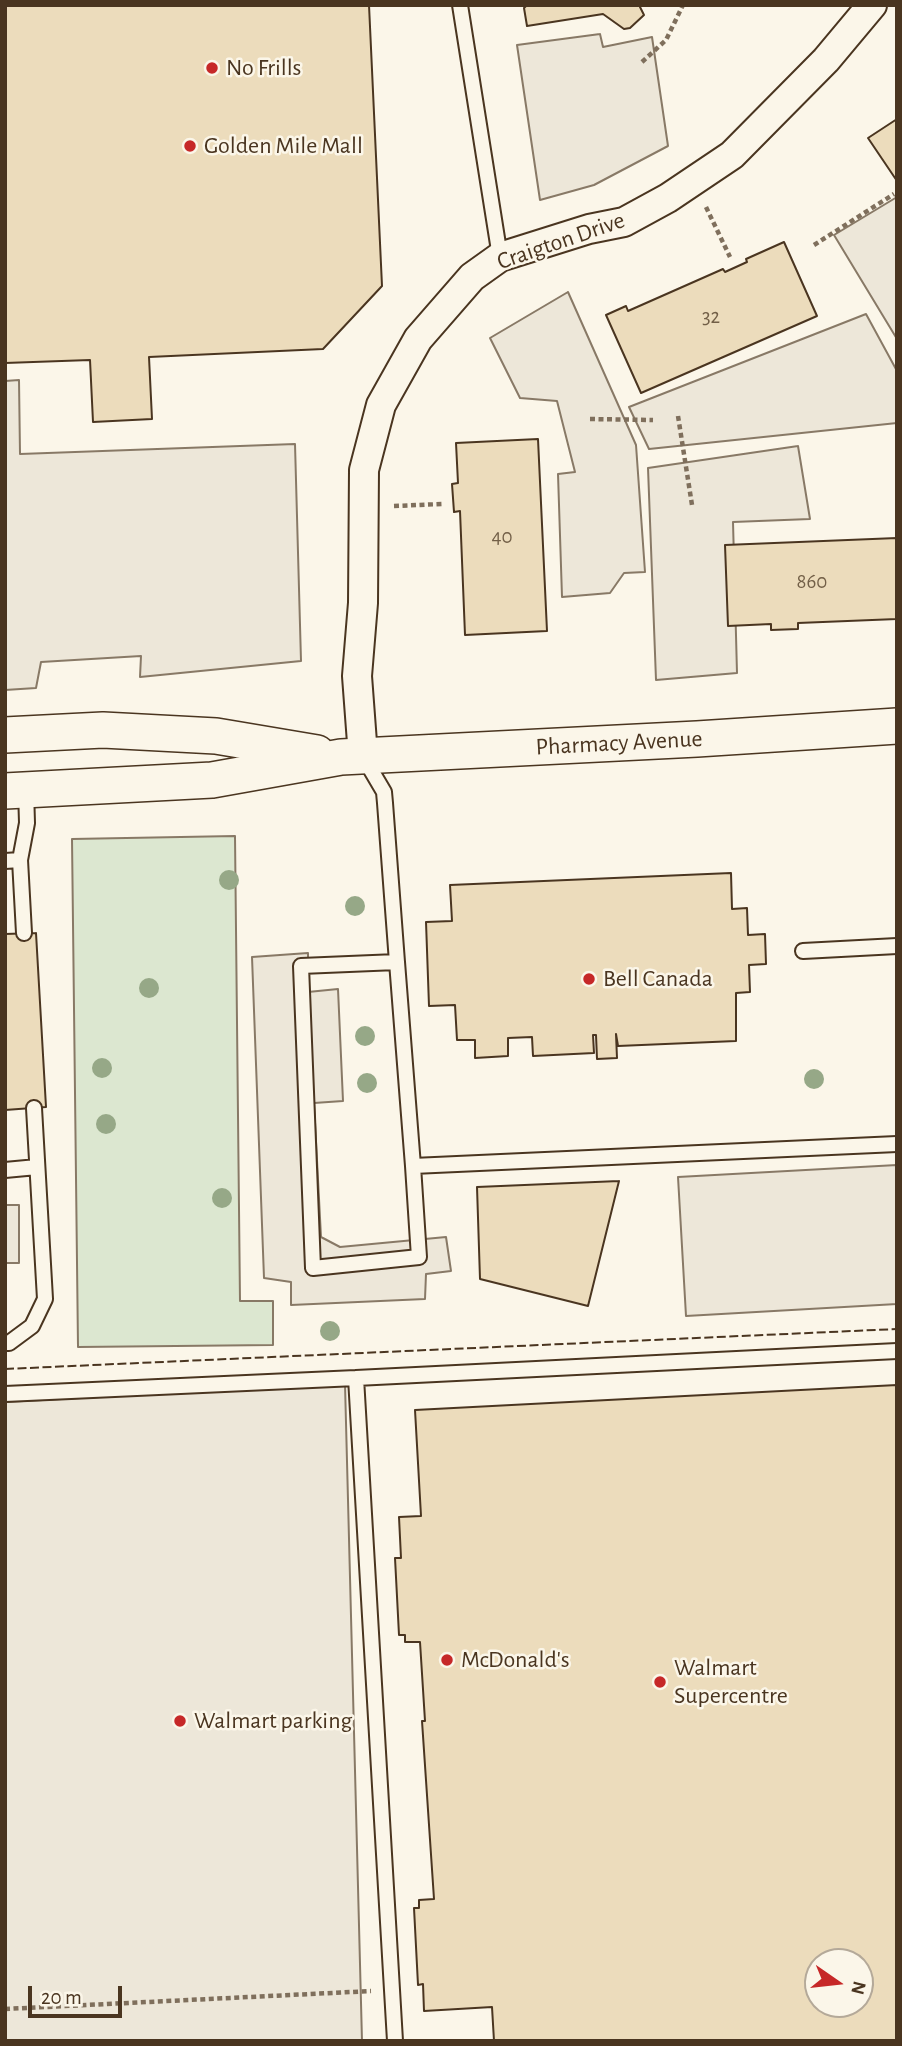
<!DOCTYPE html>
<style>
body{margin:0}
#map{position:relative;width:902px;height:2046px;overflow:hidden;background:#fbf6e9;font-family:"Alegreya Sans",sans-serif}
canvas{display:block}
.frame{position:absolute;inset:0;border:7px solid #4a3520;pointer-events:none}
.north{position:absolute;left:804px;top:1948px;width:70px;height:70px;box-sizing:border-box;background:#fbf6e9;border:2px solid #b4a999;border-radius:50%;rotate:104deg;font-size:19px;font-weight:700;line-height:28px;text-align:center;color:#4a3520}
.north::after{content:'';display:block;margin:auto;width:24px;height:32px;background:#c62828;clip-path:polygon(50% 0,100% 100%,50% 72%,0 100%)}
.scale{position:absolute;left:28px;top:1986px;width:94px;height:32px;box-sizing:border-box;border:4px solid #4a3520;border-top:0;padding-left:9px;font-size:21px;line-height:24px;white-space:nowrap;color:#4a3520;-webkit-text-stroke:5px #fbf6e9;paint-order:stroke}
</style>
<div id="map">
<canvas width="902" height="2046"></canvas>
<div class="frame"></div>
<div class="north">N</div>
<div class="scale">20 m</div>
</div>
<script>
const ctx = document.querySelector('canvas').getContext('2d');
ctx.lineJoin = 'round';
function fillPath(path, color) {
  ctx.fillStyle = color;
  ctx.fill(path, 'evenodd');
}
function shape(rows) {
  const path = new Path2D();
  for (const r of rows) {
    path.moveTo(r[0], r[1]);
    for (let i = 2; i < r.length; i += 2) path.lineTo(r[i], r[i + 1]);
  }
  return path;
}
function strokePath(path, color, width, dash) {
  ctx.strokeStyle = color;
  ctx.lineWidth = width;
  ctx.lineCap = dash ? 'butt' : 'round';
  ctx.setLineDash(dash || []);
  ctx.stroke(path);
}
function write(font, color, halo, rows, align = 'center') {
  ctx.font = font + ' "Alegreya Sans",sans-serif';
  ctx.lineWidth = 5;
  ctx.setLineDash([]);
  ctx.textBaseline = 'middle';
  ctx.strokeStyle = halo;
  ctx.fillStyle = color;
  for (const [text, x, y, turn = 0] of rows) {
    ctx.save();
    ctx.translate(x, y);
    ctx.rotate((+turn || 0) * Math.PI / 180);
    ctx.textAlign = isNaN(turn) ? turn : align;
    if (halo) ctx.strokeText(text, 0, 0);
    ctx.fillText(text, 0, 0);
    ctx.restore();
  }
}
const green = shape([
 [235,836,240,1301,273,1301,273,1345,78,1347,72,839,235,836]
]);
fillPath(green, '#dce7d0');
strokePath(green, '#887966', 2);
const parking = shape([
 [600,34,603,47,652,37,668,146,594,185,540,200,517,45,600,34],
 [897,197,897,339,834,235,897,197],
 [568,292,636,445,645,572,624,573,610,593,562,597,558,474,575,472,557,401,520,398,490,338,568,292],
 [866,314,897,371,897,423,649,449,629,407,866,314],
 [19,380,20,454,295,444,301,661,140,677,141,656,41,662,36,688,5,690,5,381,19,380],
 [798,446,810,519,733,522,737,673,656,680,648,468,798,446],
 [308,953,308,992,338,989,343,1101,314,1103,321,1237,340,1247,446,1237,451,1271,426,1274,425,1299,291,1305,291,1282,264,1278,252,957,308,953],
 [897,1165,897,1304,686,1316,678,1177,897,1165],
 [5,1205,19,1205,19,1263,5,1263,5,1205],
 [345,1384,362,2041,5,2041,5,1402,345,1384]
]);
fillPath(parking, '#ede7d9');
strokePath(parking, '#887966', 2);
const building = shape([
 [5,5,369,5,382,286,323,349,149,357,152,419,93,422,90,360,5,363,5,5],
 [527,5,639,5,644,15,630,28,624,29,603,14,527,26,524,8,527,5],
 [897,119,897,181,868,138,897,119],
 [784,242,817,316,641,393,606,315,626,306,628,311,723,269,725,272,747,262,746,259,784,242],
 [538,439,547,631,465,635,460,511,454,512,452,484,458,483,456,443,538,439],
 [897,538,897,619,798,623,798,629,771,630,771,624,728,626,725,545,897,538],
 [731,873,732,909,747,908,748,935,765,934,766,964,749,965,750,992,736,993,736,1041,618,1046,616,1034,617,1058,597,1059,596,1035,593,1035,594,1053,533,1056,532,1037,508,1038,508,1056,475,1058,475,1040,457,1040,455,1005,429,1006,426,922,452,921,450,885,731,873],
 [36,933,46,1107,5,1110,5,934,36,933],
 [619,1181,588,1306,480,1279,477,1187,619,1181],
 [897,1385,897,2041,494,2041,492,2007,424,2011,423,1984,418,1985,414,1908,419,1908,419,1900,434,1899,422,1721,425,1721,420,1642,405,1642,405,1635,399,1635,395,1558,401,1558,399,1517,421,1516,415,1410,897,1385],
 [818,1962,860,1962,860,2004,818,2004,818,1962]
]);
fillPath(building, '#ecdcbc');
strokePath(building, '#4a3520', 2);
const service = shape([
 [460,5,500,257],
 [364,758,384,792,385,803,397,962,413,1166,419,1257,313,1268,301,966,397,962],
 [20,860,24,933],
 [5,861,20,860,27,823,26,790],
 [803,951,897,946],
 [413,1166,897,1144],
 [5,1170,37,1167],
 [5,1343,9,1343,32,1326,45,1299,34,1108],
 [356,1378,897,1351],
 [5,1394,356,1378,395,2041]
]);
const minor = shape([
 [363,756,357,676,363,603,364,470,381,405,418,339,472,277,500,257,589,229,624,222,668,198,732,155,826,60,872,5]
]);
const tertiary = shape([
 [5,735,103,730,216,736,317,753],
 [5,791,212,780,341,757,697,739,897,726]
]);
strokePath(service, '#4a3520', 18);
strokePath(minor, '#4a3520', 32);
strokePath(tertiary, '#4a3520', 38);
strokePath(shape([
 [642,62,666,40,683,5],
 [706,207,730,257],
 [814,245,894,194],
 [678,416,692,505],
 [590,419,653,420],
 [394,506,442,504],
 [5,2009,371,1991]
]), '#7f6f5c', 4.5, [5, 3.5]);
strokePath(service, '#fbf6e9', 14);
strokePath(minor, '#fbf6e9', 28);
strokePath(tertiary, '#fbf6e9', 35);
strokePath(shape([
 [5,1369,897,1329]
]), '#4a3520', 2, [9, 3.5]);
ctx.fillStyle = '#96a887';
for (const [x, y] of [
 [229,880],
 [355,906],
 [149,988],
 [365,1036],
 [102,1068],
 [814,1079],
 [367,1083],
 [106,1124],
 [222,1198],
 [330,1331]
]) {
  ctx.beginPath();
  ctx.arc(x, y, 10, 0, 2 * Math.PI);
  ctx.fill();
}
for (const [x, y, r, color] of [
 [212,68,7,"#c62828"],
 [190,146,7,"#c62828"],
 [589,979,7,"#c62828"],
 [447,1660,7,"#c62828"],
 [660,1682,7,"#c62828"],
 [180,1721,7,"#c62828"]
]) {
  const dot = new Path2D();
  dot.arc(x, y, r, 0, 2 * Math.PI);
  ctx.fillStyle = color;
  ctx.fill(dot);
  strokePath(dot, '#fbf6e9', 2.5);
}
write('21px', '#725f47', null, [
 ["32",711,317],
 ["40",502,537],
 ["860",812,582]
]);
write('24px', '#4a3520', '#fbf6e9', [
 ["No Frills",226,68],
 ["Golden Mile Mall",204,146],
 ["Bell Canada",603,979],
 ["McDonald's",461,1660],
 ["Walmart",674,1668],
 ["Supercentre",674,1696],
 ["Walmart parking",194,1721]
], 'left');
write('24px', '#4a3520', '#fbf6e9', [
 ["Craigton Drive",561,241,-19],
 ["Pharmacy Avenue",619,743,-3]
]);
</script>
